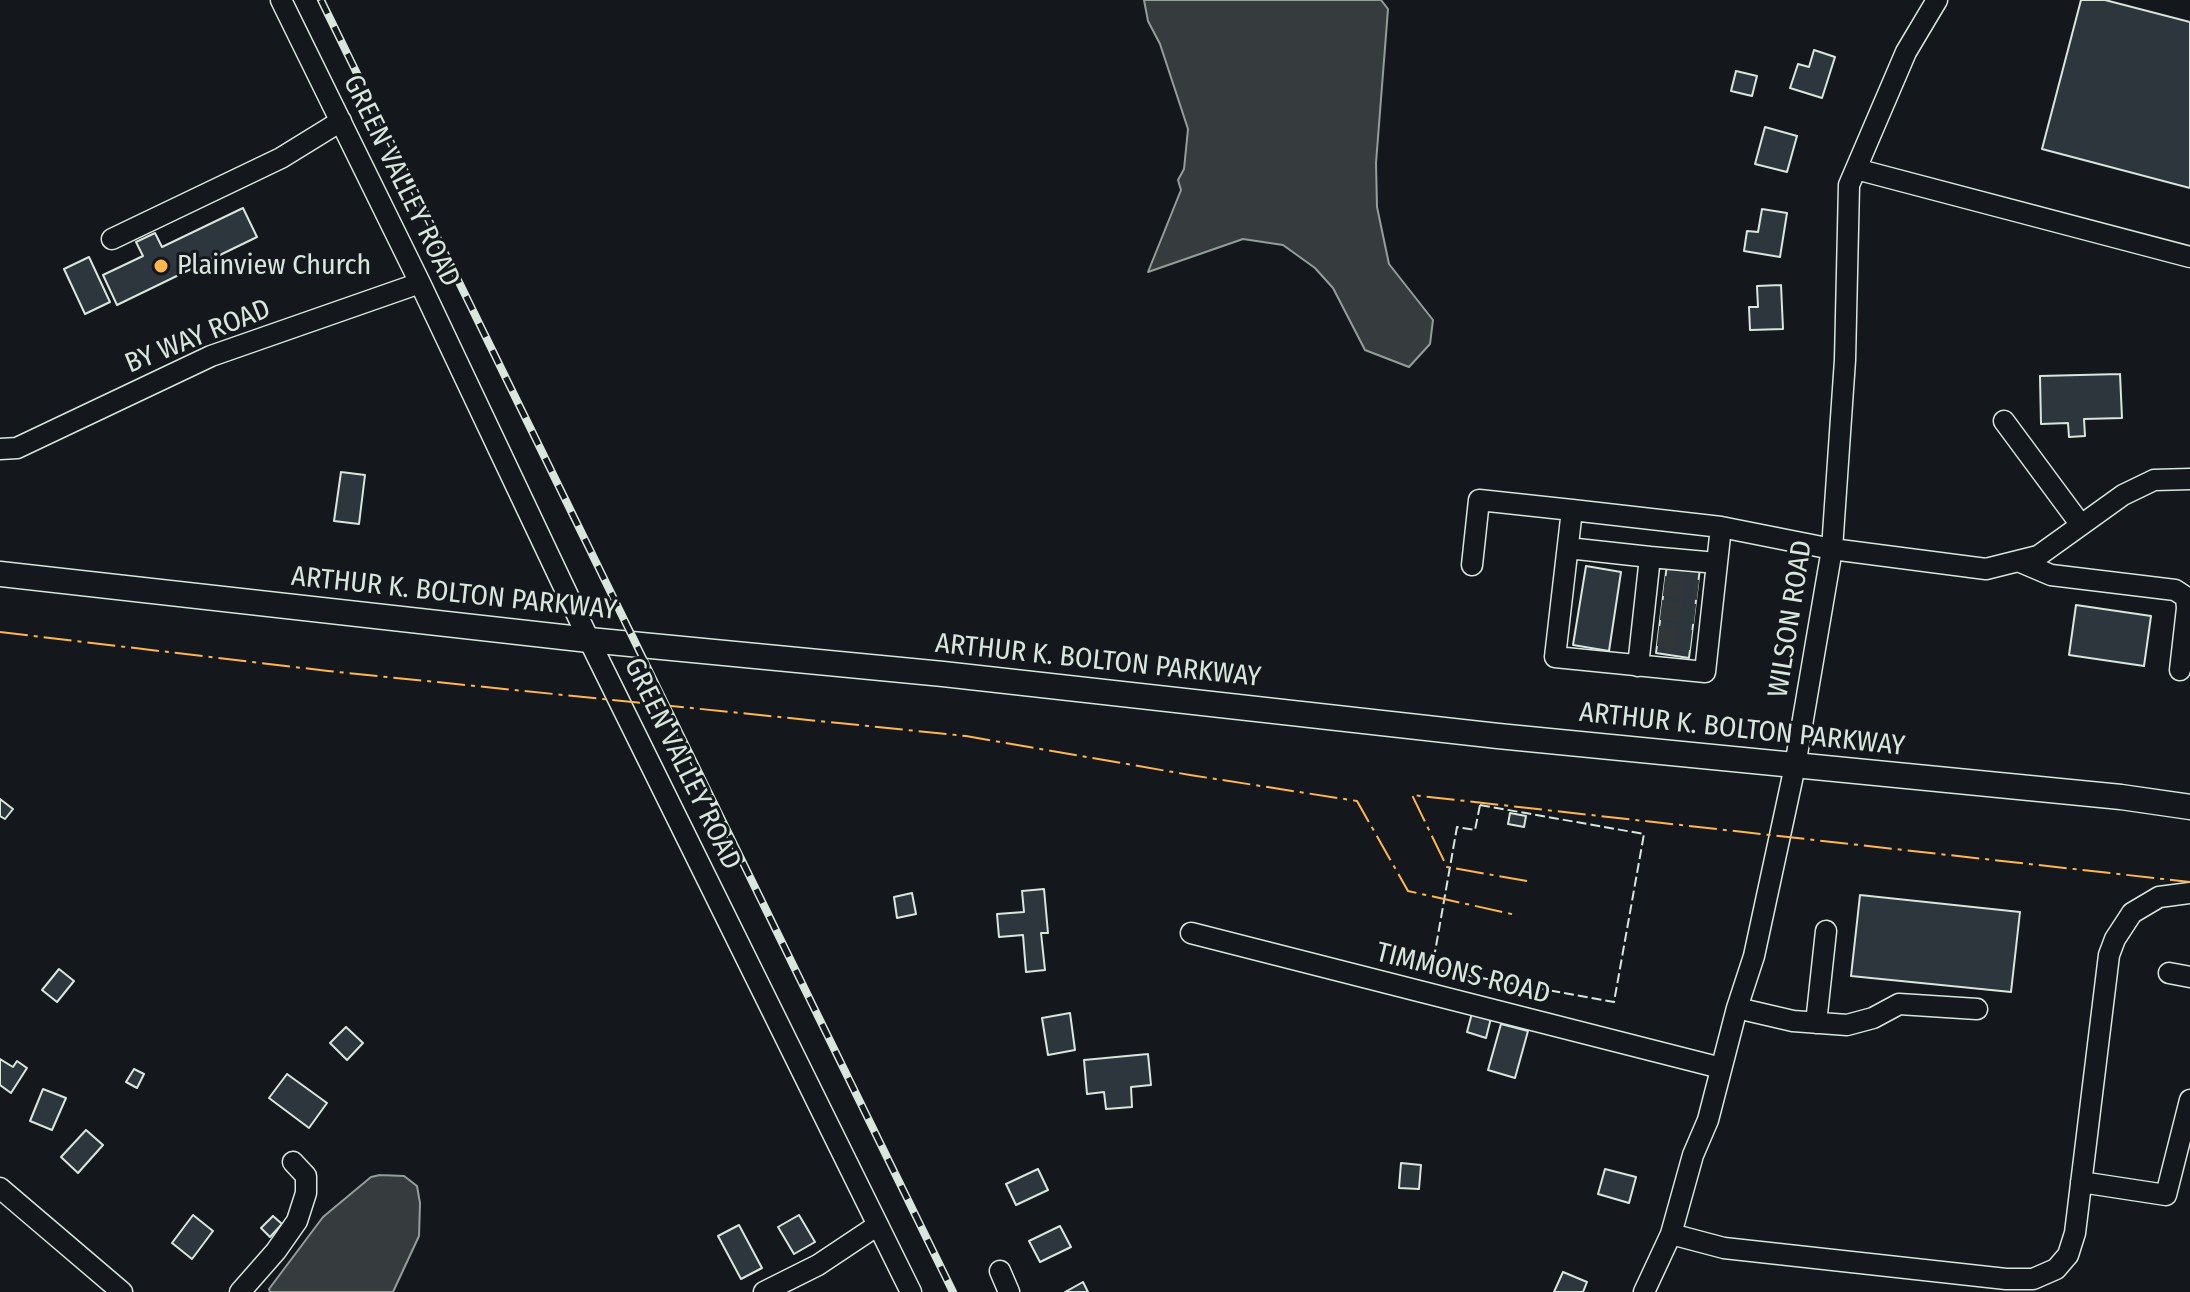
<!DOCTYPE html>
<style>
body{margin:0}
canvas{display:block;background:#14181c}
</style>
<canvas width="2190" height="1292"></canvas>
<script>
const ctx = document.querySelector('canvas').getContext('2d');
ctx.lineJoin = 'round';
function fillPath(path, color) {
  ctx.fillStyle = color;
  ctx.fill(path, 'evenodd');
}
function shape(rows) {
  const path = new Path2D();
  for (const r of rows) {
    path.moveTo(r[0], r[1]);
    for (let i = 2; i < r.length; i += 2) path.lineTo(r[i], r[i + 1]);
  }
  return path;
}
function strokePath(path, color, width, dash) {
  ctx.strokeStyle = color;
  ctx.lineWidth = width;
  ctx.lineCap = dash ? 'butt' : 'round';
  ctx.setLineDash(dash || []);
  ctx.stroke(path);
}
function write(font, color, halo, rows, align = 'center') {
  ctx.font = font + ' "Fira Sans Condensed",sans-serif';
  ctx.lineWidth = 6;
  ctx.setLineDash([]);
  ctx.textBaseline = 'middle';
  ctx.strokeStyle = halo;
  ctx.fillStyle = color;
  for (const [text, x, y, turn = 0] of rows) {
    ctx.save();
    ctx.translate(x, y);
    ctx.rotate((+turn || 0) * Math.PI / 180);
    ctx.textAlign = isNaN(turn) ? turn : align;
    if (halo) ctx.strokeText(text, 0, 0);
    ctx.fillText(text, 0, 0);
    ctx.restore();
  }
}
const water = shape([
 [1144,0,1381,0,1388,9,1376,163,1377,207,1389,264,1433,320,1430,344,1409,367,1365,350,1333,288,1315,268,1283,245,1243,239,1148,272,1181,190,1178,180,1184,169,1188,129,1160,44,1148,21,1144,0],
 [380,1175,404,1176,417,1186,420,1203,419,1236,393,1292,270,1292,269,1289,323,1217,371,1177,380,1175]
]);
fillPath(water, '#363b3e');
strokePath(water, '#939e99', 2);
const building = shape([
 [2081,0,2105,0,2190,22,2190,188,2042,149,2081,0],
 [1814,50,1835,57,1822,98,1790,88,1798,64,1809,67,1814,50],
 [1736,71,1757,76,1752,96,1731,91,1736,71],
 [1765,127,1797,136,1787,172,1755,164,1765,127],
 [243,208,257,237,117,305,103,275,143,256,136,242,155,233,162,247,243,208],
 [1762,209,1787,213,1780,257,1744,251,1747,231,1758,232,1762,209],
 [89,257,110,302,85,314,64,269,89,257],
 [1781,285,1783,329,1750,330,1749,307,1758,307,1757,286,1781,285],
 [2120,374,2122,418,2084,419,2085,436,2069,437,2068,423,2041,424,2040,376,2120,374],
 [341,472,365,475,359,524,334,521,341,472],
 [1667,564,1700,568,1689,658,1656,653,1667,564],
 [1586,566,1621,572,1609,651,1573,645,1586,566],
 [2076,605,2151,616,2144,666,2069,655,2076,605],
 [0,799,13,809,5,819,0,816,0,799],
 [1510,813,1526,816,1524,827,1508,824,1510,813],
 [1044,889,1048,933,1041,933,1045,970,1026,972,1023,935,999,937,997,914,1024,912,1022,891,1044,889],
 [912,893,916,914,897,918,894,897,912,893],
 [1860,895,2020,912,2011,992,1851,976,1860,895],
 [59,969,74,981,57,1002,42,990,59,969],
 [1070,1013,1075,1050,1048,1055,1042,1018,1070,1013],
 [1472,1013,1491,1018,1486,1038,1467,1032,1472,1013],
 [1501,1024,1528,1031,1515,1078,1488,1070,1501,1024],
 [346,1027,363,1043,347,1060,330,1043,346,1027],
 [1148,1054,1151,1085,1131,1087,1132,1107,1106,1109,1104,1092,1087,1094,1084,1060,1148,1054],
 [0,1059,13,1067,17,1061,27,1068,11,1093,0,1085,0,1059],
 [134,1069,144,1074,137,1088,126,1082,134,1069],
 [287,1074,327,1103,309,1128,269,1098,287,1074],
 [43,1089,66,1098,52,1130,30,1121,43,1089],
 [86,1130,103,1145,78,1173,61,1157,86,1130],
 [1401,1163,1421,1165,1419,1189,1399,1188,1401,1163],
 [1038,1169,1048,1190,1016,1205,1006,1184,1038,1169],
 [1605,1169,1636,1177,1629,1203,1598,1194,1605,1169],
 [193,1215,213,1231,192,1259,172,1243,193,1215],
 [799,1215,815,1242,794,1254,778,1227,799,1215],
 [273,1216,282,1224,270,1237,261,1228,273,1216],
 [739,1225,762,1268,741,1279,718,1236,739,1225],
 [1060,1226,1071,1247,1040,1262,1029,1241,1060,1226],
 [1563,1272,1587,1282,1583,1292,1554,1292,1563,1272],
 [1083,1282,1088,1292,1065,1292,1083,1282]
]);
fillPath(building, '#2c363c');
strokePath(building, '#d8e6dc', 2);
strokePath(shape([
 [1664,586,1698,590],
 [1661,610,1695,614],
 [1658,636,1691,640]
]), '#313739', 20, [20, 10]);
const minor = shape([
 [281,0,420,283,589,640,911,1292],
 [1856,169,2190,257],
 [112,239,281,158,341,121],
 [2004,421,2081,525],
 [0,449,17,448,211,356,420,283],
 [1721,527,1705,672,1555,657,1572,510,1721,527,1832,549,1986,569,2038,556,2123,495,2154,480,2190,479],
 [1568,548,1650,557,1638,666],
 [1650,557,1717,563],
 [2018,561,2051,575,2175,590,2186,597,2187,608,2180,670],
 [1472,565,1479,500,1572,510],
 [1191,933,1721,1068],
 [2169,973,2190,977],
 [1737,1008,1793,1021,1847,1025,1873,1018,1899,1004,1977,1009],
 [1816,1023,1826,931],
 [2081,1182,2166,1195,2190,1100],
 [0,1188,122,1292],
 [1671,1234,1724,1248,2006,1279,2033,1279,2056,1269,2068,1255,2075,1233,2109,955,2115,939,2132,913,2159,897,2190,893],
 [1000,1271,1009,1292],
 [240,1292,276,1251,297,1221,306,1193,306,1176,293,1162],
 [764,1292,818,1265,878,1225],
 [1644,1292,1671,1234,1693,1155,1708,1120,1737,1008,1754,956,1795,766,1832,549,1845,360,1849,185,1906,52,1937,0]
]);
const major = shape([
 [0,574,589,640,943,674,1498,736,2121,797,2190,807]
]);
strokePath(minor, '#d8e6dc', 23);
strokePath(major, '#d8e6dc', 27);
strokePath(minor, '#14181c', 20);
strokePath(major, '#14181c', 24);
const rail = shape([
 [321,0,953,1292]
]);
strokePath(rail, '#d8e6dc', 8);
strokePath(rail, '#14181c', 5, [15]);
strokePath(shape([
 [1480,805,1644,834,1614,1002,1432,969,1457,827,1475,830,1480,805]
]), '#d8e6dc', 2, [10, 4]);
strokePath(shape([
 [0,632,328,671,966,736,1190,775,1357,801,1408,891,1516,915],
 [1527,881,1447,867,1412,795,2190,882]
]), '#ffb74d', 2, [28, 6, 4, 6]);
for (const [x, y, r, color] of [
 [161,266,8,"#ffb74d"]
]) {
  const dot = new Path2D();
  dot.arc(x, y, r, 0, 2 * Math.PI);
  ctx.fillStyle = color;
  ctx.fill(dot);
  strokePath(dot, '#14181c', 3);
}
write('28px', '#d8e6dc', '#14181c', [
 ["GREEN VALLEY ROAD",401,181,64],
 ["BY WAY ROAD",198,337,-22],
 ["ARTHUR K. BOLTON PARKWAY",454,594,6],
 ["WILSON ROAD",1791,619,-81],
 ["ARTHUR K. BOLTON PARKWAY",1098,661,6],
 ["ARTHUR K. BOLTON PARKWAY",1742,730,6],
 ["GREEN VALLEY ROAD",682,764,64],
 ["TIMMONS ROAD",1463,974,14]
]);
write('28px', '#d8e6dc', '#14181c', [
 ["Plainview Church",177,266]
], 'left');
</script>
